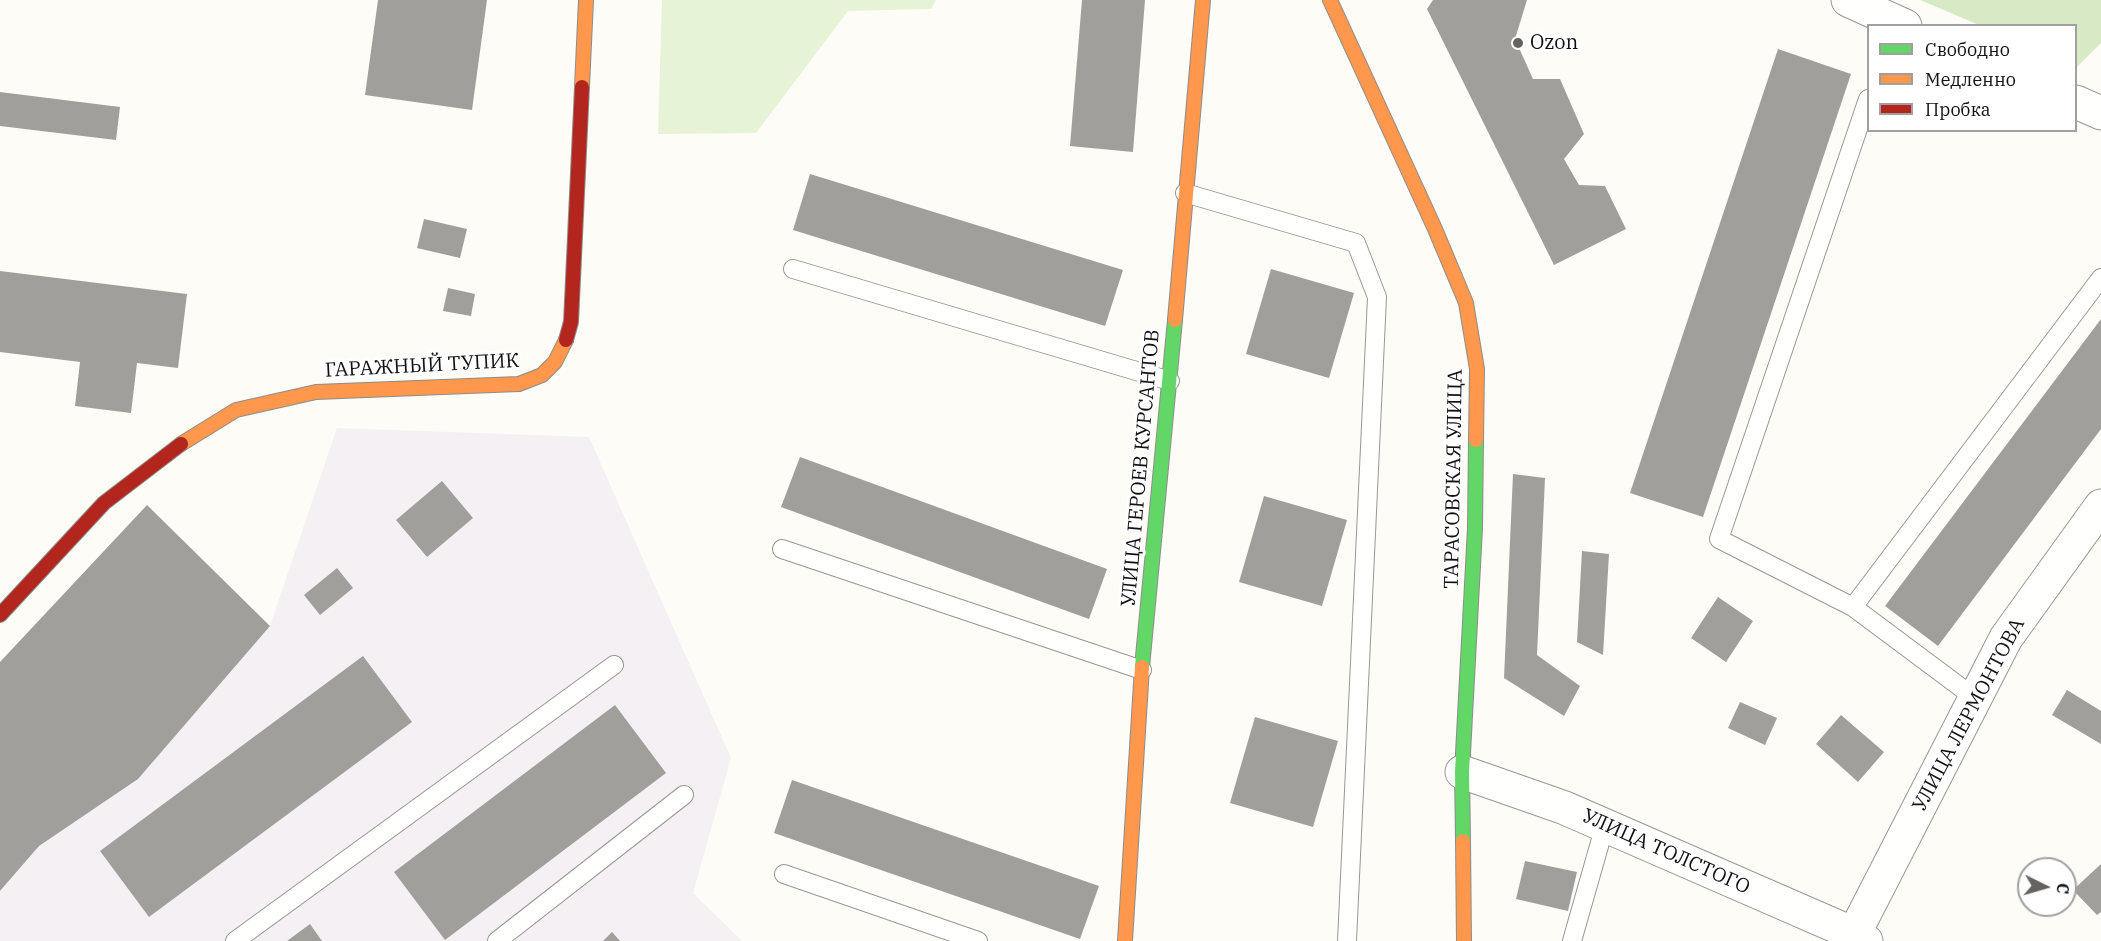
<!DOCTYPE html>
<meta charset="utf-8">
<style>
body{margin:0}
#map{position:relative;width:2101px;height:941px;overflow:hidden;background:#fdfcf7;font-family:"IBM Plex Serif",serif}
canvas{display:block}
.legend{position:absolute;left:1867px;top:24px;width:210px;height:108px;box-sizing:border-box;background:#fff;border:2px solid #a0a0a0;margin:0;padding:8px 10px;list-style:none;font-size:18px;color:#111}
.legend li{display:flex;align-items:center;gap:12px;height:30px}
.legend b{width:30px;border:2px solid #a0a0a0}
.north{position:absolute;left:2017px;top:857px;width:60px;height:60px;box-sizing:border-box;background:#fff;border:2px solid #a0a0a0;border-radius:50%;rotate:95deg;font-size:16px;font-weight:700;line-height:24px;text-align:center;color:#111}
.north::after{content:'';display:block;margin:auto;width:21px;height:27px;background:#646362;clip-path:polygon(50% 0,100% 100%,50% 72%,0 100%)}
</style>
<div id="map">
<canvas width="2101" height="941"></canvas>
<ul class="legend">
<li><b style="height:8px;background:#63d668"></b>Свободно</li>
<li><b style="height:8px;background:#ff974d"></b>Медленно</li>
<li><b style="height:8px;background:#b3261e"></b>Пробка</li>
</ul>
<div class="north">С</div>
</div>
<script>
const ctx = document.querySelector('canvas').getContext('2d');
ctx.lineJoin = 'round';
function fillPath(path, color) {
  ctx.fillStyle = color;
  ctx.fill(path, 'evenodd');
}
function shape(rows) {
  const path = new Path2D();
  for (const r of rows) {
    path.moveTo(r[0], r[1]);
    for (let i = 2; i < r.length; i += 2) path.lineTo(r[i], r[i + 1]);
  }
  return path;
}
function strokePath(path, color, width, dash) {
  ctx.strokeStyle = color;
  ctx.lineWidth = width;
  ctx.lineCap = dash ? 'butt' : 'round';
  ctx.setLineDash(dash || []);
  ctx.stroke(path);
}
function write(font, color, halo, rows, align = 'center') {
  ctx.font = font + ' "IBM Plex Serif",serif';
  ctx.lineWidth = 6;
  ctx.setLineDash([]);
  ctx.textBaseline = 'middle';
  ctx.strokeStyle = halo;
  ctx.fillStyle = color;
  for (const [text, x, y, turn = 0] of rows) {
    ctx.save();
    ctx.translate(x, y);
    ctx.rotate((+turn || 0) * Math.PI / 180);
    ctx.textAlign = isNaN(turn) ? turn : align;
    if (halo) ctx.strokeText(text, 0, 0);
    ctx.fillText(text, 0, 0);
    ctx.restore();
  }
}
fillPath(shape([
 [337,428,589,437,731,758,693,893,742,941,0,941,0,891,39,846,270,626]
]), '#f5f0f3');
fillPath(shape([
 [662,0,936,0,931,9,848,11,756,133,658,134]
]), '#e7f3d7');
fillPath(shape([
 [1920,0,2101,0,2101,43,2076,68,2076,26,1979,25]
]), '#d8eac5');
fillPath(shape([
 [378,0,487,0,472,110,365,95],
 [1082,0,1145,0,1133,152,1070,146],
 [1433,0,1527,0,1515,39,1533,79,1560,79,1584,134,1564,159,1579,185,1605,186,1626,229,1554,265,1427,9],
 [1778,49,1851,74,1703,517,1630,493],
 [0,92,120,107,116,140,0,126],
 [810,174,1123,270,1105,326,793,230],
 [424,219,467,229,460,258,417,248],
 [1271,269,1354,293,1329,378,1246,354],
 [0,271,187,294,178,368,137,363,131,413,75,406,80,362,0,352],
 [448,288,475,294,471,316,443,311],
 [2101,319,2101,429,1938,646,1885,606],
 [800,457,1107,569,1089,619,781,507],
 [1513,474,1545,478,1537,655,1580,686,1564,716,1504,678],
 [442,481,473,518,427,557,396,520],
 [1264,496,1347,520,1322,606,1239,582],
 [147,505,270,626,138,779,39,846,0,891,0,662],
 [1582,551,1609,554,1603,655,1577,642],
 [337,568,353,588,320,615,304,595],
 [1718,597,1753,621,1726,662,1691,638],
 [363,656,412,722,149,917,100,851],
 [2067,690,2101,711,2101,744,2052,715],
 [1740,702,1777,718,1765,745,1728,728],
 [615,705,666,773,445,940,394,872],
 [1841,715,1884,752,1858,782,1816,744],
 [1255,717,1338,741,1313,827,1230,803],
 [792,780,1099,886,1080,939,774,833],
 [1525,861,1577,872,1568,911,1516,899],
 [2101,864,2101,912,2097,915,2073,890],
 [310,924,322,941,287,941],
 [612,932,620,941,603,941]
]), '#a19f9c');
const lane = shape([
 [1868,99,1719,539,1853,607,2101,278],
 [1185,193,1356,243,1377,297,1347,941],
 [793,269,1170,381],
 [782,549,1142,670],
 [1853,607,1975,698],
 [784,874,978,941],
 [235,941,614,665],
 [497,941,684,795],
 [1572,941,1605,825]
]);
const street = shape([
 [1848,0,1905,26],
 [2076,102,2101,113],
 [1462,772,1565,808,1854,934,1866,941],
 [1854,934,2006,638,2101,506]
]);
const fast = shape([
 [1142,667,1175,320],
 [1463,841,1462,772,1475,528,1476,440]
]);
const slow = shape([
 [1330,0,1435,229,1466,303,1477,369,1476,440],
 [582,87,586,0],
 [1175,320,1203,0],
 [181,444,236,410,316,392,519,384,542,375,555,362,566,340],
 [1463,841,1464,941],
 [1125,941,1142,667]
]);
const jam = shape([
 [566,340,571,322,582,87],
 [0,615,104,503,181,444]
]);
strokePath(lane, '#979795', 20);
strokePath(street, '#979795', 35);
strokePath(fast, '#8e8d8b', 16);
strokePath(slow, '#8e8d8b', 16);
strokePath(jam, '#8e8d8b', 16);
strokePath(lane, '#fffffe', 18);
strokePath(street, '#fffffe', 33);
strokePath(fast, '#63d668', 14);
strokePath(slow, '#ff974d', 14);
strokePath(jam, '#b3261e', 14);
for (const [x, y, r, color] of [
 [1518,43,6,"#646362"]
]) {
  const dot = new Path2D();
  dot.arc(x, y, r, 0, 2 * Math.PI);
  ctx.fillStyle = color;
  ctx.fill(dot);
  strokePath(dot, '#fff', 2);
}
write('20px', '#111', '#fff', [
 ["Ozon",1530,43]
], 'left');
write('20px', '#111', '#fff', [
 ["ГАРАЖНЫЙ ТУПИК",422,366,-3],
 ["УЛИЦА ГЕРОЕВ КУРСАНТОВ",1141,468,-85],
 ["ТАРАСОВСКАЯ УЛИЦА",1454,479,-89],
 ["УЛИЦА ЛЕРМОНТОВА",1969,715,-62],
 ["УЛИЦА ТОЛСТОГО",1666,852,24]
]);
</script>
